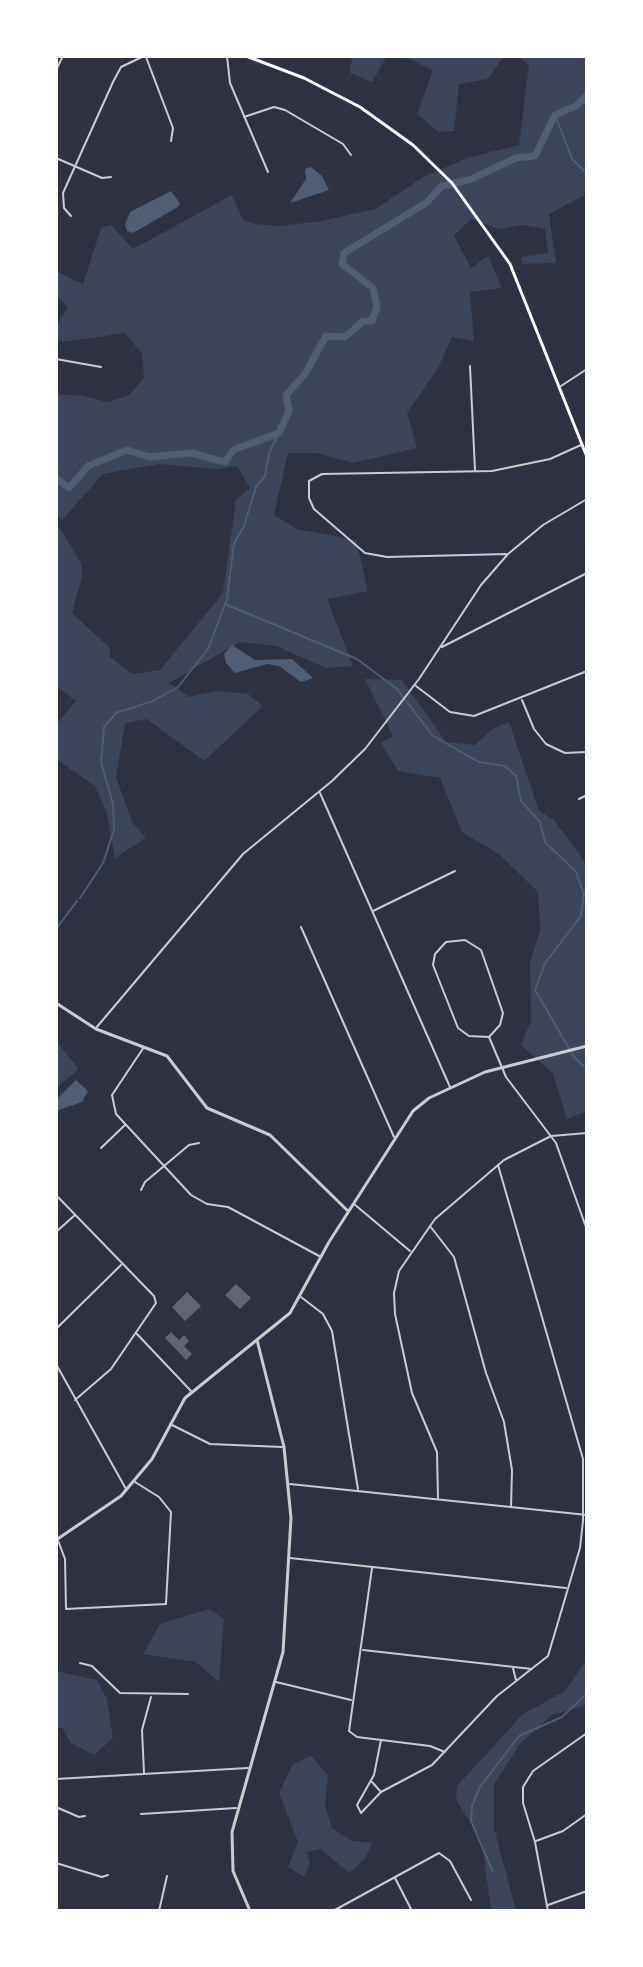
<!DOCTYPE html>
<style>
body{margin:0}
#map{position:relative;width:643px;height:1967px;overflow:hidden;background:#2d3142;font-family:"Nunito Sans",sans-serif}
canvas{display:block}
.frame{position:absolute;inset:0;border:58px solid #fff;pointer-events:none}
</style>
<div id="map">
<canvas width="643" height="1967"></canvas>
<div class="frame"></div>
</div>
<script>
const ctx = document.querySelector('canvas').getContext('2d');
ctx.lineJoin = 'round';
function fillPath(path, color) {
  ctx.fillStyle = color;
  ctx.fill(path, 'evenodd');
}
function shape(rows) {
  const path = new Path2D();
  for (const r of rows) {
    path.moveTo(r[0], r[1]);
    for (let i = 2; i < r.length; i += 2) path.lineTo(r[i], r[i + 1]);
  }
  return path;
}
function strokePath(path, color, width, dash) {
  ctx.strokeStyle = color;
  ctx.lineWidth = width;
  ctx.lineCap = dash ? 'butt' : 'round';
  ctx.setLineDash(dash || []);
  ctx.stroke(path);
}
fillPath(shape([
 [352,56,387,56,372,82,350,73],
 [403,56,504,56,488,79,459,84,454,131,439,132,417,114,433,70],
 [517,56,587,56,587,194,549,214,556,263,522,264,521,257,548,253,545,229,523,225,499,229,471,219,454,236,471,268,488,256,502,288,470,292,474,341,452,337,438,368,407,413,417,448,353,463,316,453,288,453,274,515,297,529,356,540,368,591,327,599,353,666,326,668,276,646,240,642,169,683,189,697,215,691,248,694,263,706,204,761,147,719,125,723,116,777,132,822,146,838,115,858,107,814,95,786,56,759,56,725,76,701,56,686,56,522,81,563,82,577,72,613,110,648,110,657,133,674,160,670,223,593,236,500,250,488,237,466,219,469,159,464,103,474,62,520,56,515,56,394,84,396,107,402,128,396,144,378,142,354,125,333,64,342,56,340,56,327,68,307,56,296,56,271,83,284,101,228,111,225,133,249,232,195,243,220,256,224,279,226,321,221,375,209,423,177,467,158,519,145,529,65],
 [365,679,402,680,446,742,475,745,491,730,509,722,539,811,554,820,587,865,587,1111,567,1119,553,1074,521,1045,531,1021,530,963,540,930,538,892,499,854,462,832,440,778,398,771,381,743,393,736],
 [56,1041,79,1069,56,1088],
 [209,1609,224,1619,219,1682,196,1662,143,1654,160,1624],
 [587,1659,587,1705,552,1715,520,1744,494,1784,494,1828,516,1911,491,1911,482,1841,456,1800,457,1786,523,1714,565,1691],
 [56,1671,97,1680,107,1699,113,1738,94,1755,71,1743,62,1728,56,1728],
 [311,1756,328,1775,325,1806,332,1828,352,1841,372,1843,365,1859,349,1873,321,1849,307,1852,310,1863,304,1877,288,1867,298,1842,279,1793,293,1764]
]), '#3c4559');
fillPath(shape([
 [311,167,322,176,329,190,290,203,306,179,305,169],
 [171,191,180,203,178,207,133,233,127,231,125,225,130,212],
 [232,645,255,660,292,659,313,678,301,682,279,666,267,664,235,673,226,663,224,654],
 [76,1080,88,1091,82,1102,56,1111,56,1100]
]), '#4f5d75');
strokePath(shape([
 [555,115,572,159,587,174],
 [225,604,357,659,397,689,433,736,479,762,505,766,516,776,521,801,540,822,545,842,576,872,584,894,581,916,545,963,535,990,574,1057,587,1069],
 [80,898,103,863,114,830,113,804,101,762,104,727,116,713,153,701,178,687,208,649,227,599,234,543,244,526,256,487,265,476,269,453,279,433],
 [56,929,77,901],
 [493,1872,471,1821,472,1806,480,1787,519,1736,562,1717,587,1693]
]), '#4f5d75', 2);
strokePath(shape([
 [56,478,69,488,88,466,127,450,149,457,191,453,225,462,233,450,279,433,289,411,286,395,305,374,326,336,345,337,363,321,372,321,377,307,373,288,342,264,344,253,426,203,442,186,469,180,516,158,535,156,555,115,576,106,587,95]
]), '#4f5d75', 7);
fillPath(shape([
 [236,1284,251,1298,240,1309,225,1295],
 [187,1292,201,1306,185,1321,172,1307],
 [171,1332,179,1340,184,1335,189,1341,184,1346,192,1354,186,1360,165,1338]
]), '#626471');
strokePath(shape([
 [227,56,230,83,268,172],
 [146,57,173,128,171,141],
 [56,70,63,56],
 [244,117,274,107,285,110,343,144,351,155],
 [56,158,102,178,111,177],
 [71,216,64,208,63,193,113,82,121,67,144,56],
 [56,359,101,367],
 [470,366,475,470],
 [561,386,587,369],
 [506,554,387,557,365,553,314,509,309,498,309,481,322,474,492,471,550,459,581,445],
 [442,647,587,573],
 [416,686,450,712,474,716,587,671],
 [522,700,534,729,546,744,565,753,587,752],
 [320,793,450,1087],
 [579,799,587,795],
 [373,911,455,871],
 [301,927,394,1137],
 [96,1028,243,854,332,781,365,749,419,679,481,585,508,554,543,525,587,499],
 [489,1037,500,1025,503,1013,481,950,465,940,446,942,435,954,433,965,458,1028,469,1036,489,1037,506,1077,556,1143,587,1230],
 [144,1047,112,1095,116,1114,191,1195,207,1204,228,1207,321,1257],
 [101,1148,125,1125],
 [141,1190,145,1182,189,1145,199,1143],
 [56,1195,154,1296,156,1303,111,1369,75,1400],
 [354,1204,410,1251],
 [430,1226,454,1257,486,1373,504,1422,512,1470,511,1507],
 [56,1232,75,1215],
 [301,1297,323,1314,332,1331,358,1489],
 [56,1329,121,1265],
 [137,1334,191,1391],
 [56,1364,126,1489],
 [170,1424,210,1444,282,1447],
 [290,1484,587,1515],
 [438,1499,437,1452,412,1393,395,1314,394,1293,399,1271,435,1219,504,1160,551,1136,587,1133],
 [56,1535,65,1559,66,1609,166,1604,171,1512,159,1497,135,1482],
 [290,1558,566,1588],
 [372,1568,349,1731,357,1737,430,1746,445,1752],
 [363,1650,532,1669],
 [80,1663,92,1666,120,1693,188,1694],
 [513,1668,516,1680],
 [276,1682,351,1700],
 [381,1740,374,1775,357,1805,361,1813,381,1792,432,1765,497,1696,548,1656,580,1548,583,1521,583,1459,498,1165],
 [144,1773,142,1730,151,1697],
 [56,1779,248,1768],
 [372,1782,381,1792],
 [56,1807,79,1817,85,1816],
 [141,1814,236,1808],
 [536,1841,563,1831,587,1814],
 [56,1863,102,1877,108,1875],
 [395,1878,412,1911],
 [548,1905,587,1891],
 [159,1911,167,1876],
 [333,1911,439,1853,450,1861,471,1900],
 [548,1911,535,1842,523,1803,523,1787,533,1771,587,1733]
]), '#caccd0', 2);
strokePath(shape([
 [56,1003,96,1029,167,1056,207,1108,270,1135,348,1211],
 [56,1540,121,1496,152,1459,185,1398,290,1313,329,1242,413,1111,429,1098,485,1072,587,1046],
 [250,1911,233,1871,232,1832,283,1652,291,1518,284,1447,257,1340]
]), '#caccd0', 3);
strokePath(shape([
 [246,56,304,78,360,107,413,145,452,183,510,264,587,457]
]), '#fff', 3);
</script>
